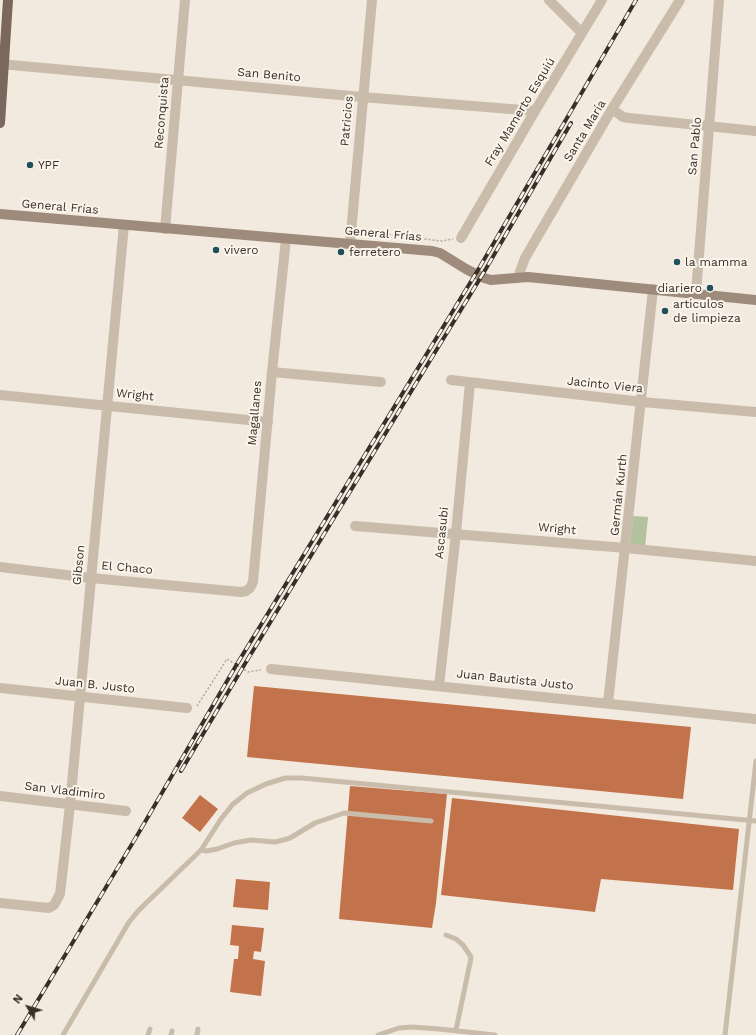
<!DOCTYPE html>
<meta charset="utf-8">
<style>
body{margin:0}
#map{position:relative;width:756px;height:1035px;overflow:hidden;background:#f2eade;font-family:"Work Sans",sans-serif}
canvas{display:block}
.north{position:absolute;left:8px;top:987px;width:40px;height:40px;-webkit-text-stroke:3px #faf4eb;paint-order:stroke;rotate:308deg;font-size:11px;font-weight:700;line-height:16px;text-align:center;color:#382f29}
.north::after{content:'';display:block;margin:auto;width:14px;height:18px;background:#382f29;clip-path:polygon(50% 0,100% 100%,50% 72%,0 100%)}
</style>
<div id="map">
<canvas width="756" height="1035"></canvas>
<div class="north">N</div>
</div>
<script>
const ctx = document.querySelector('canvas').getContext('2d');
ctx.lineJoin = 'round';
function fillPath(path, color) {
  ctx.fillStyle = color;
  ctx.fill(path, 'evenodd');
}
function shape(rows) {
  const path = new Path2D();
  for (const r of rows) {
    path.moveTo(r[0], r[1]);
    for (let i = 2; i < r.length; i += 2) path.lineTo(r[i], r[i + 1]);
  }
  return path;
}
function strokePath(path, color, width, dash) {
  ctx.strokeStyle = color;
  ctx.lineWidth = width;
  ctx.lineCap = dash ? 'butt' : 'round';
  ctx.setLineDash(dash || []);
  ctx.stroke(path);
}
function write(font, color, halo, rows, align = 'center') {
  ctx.font = font + ' "Work Sans",sans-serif';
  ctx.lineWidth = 4;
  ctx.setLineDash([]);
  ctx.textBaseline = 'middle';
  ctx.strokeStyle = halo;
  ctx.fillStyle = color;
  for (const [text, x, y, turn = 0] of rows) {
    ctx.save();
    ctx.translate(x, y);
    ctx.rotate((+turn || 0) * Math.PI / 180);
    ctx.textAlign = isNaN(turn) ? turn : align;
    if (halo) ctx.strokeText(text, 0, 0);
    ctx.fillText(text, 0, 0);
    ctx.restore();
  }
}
fillPath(shape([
 [633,516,648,517,645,548,630,546]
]), '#b2c19e');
fillPath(shape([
 [254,686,691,727,683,799,247,757],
 [350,786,447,794,436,903,432,928,339,919],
 [200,795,218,809,200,832,182,818],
 [452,798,739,829,733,890,601,879,595,912,441,895],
 [236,879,270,882,268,910,233,907],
 [232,925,264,928,261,952,254,951,253,959,265,961,261,996,230,992,234,959,238,959,239,946,230,945]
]), '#c3734b');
strokePath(shape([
 [361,231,441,241,453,239],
 [197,706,227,659,248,672,261,670]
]), '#b6a694', 1.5, [2, 2]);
strokePath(shape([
 [201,850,206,851,217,849,234,843,251,840,275,842,283,840,290,838,315,823,344,813,431,821],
 [446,935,456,939,463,945,471,957,470,963,456,1030],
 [63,1035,129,922,139,910,201,850,221,819,233,804,247,793,266,784,285,778,302,778,756,821],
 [148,1035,150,1029],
 [171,1035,172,1031],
 [197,1035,198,1029],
 [378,1035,399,1028,412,1027,439,1029,495,1035],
 [725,1035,756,761]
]), '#cabcaa', 5);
strokePath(shape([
 [549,0,582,33],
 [0,64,362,97,535,111],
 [612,109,623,117,629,118,756,131],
 [165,229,185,0],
 [461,238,535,111,602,0],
 [350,244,372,0],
 [518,277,525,258,612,109,680,0],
 [696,293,719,0],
 [272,372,381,382],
 [451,380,642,402,756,412],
 [0,395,268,422],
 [355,526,626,548,756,561],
 [0,567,91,578,241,592,246,591,250,588,253,582,272,372,286,239],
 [271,669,756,719],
 [439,686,456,533,470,383],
 [0,688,187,708],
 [608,703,653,289],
 [0,796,126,811],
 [0,903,49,908,54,905,60,894,70,805,124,225]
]), '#cabcaa', 10);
strokePath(shape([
 [0,214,432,251,440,253,466,269,484,278,491,280,528,277,756,300]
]), '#9e8b7b', 10);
strokePath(shape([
 [0,123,8,0]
]), '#79685b', 10);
const rail = shape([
 [181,771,246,662,484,272,571,123],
 [17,1035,138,834,237,664,478,270,636,0]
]);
strokePath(rail, '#382f29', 4);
strokePath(rail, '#faf4eb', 2.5, [8]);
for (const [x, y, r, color] of [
 [30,165,4,"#205059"],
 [216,250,4,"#205059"],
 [341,252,4,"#205059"],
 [677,262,4,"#205059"],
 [710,288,4,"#205059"],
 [665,311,4,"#205059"]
]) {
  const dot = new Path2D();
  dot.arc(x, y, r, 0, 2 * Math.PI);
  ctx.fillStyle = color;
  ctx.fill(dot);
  strokePath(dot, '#faf4eb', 1.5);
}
write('12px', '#382f29', '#faf4eb', [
 ["San Benito",269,75,5],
 ["Fray Mamerto Esquiú",520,112,-59],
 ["Reconquista",162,113,-85],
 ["Patricios",347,121,-85],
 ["Santa María",585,131,-59],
 ["San Pablo",695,146,-85],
 ["General Frías",60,207,5],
 ["General Frías",383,234,5],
 ["Jacinto Viera",605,385,6],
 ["Wright",135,395,6],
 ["Magallanes",255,413,-85],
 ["Germán Kurth",619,495,-84],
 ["Wright",557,529,5],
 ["Ascasubi",442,533,-84],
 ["Gibson",79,565,-84],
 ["El Chaco",127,568,5],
 ["Juan Bautista Justo",515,680,6],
 ["Juan B. Justo",95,685,6],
 ["San Vladimiro",65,791,7]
]);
write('12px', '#382f29', '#faf4eb', [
 ["YPF",38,165],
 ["vivero",224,250],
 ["ferretero",349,252],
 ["la mamma",685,262],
 ["diariero",702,288,"right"],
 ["articulos",673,304],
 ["de limpieza",673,318]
], 'left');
</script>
